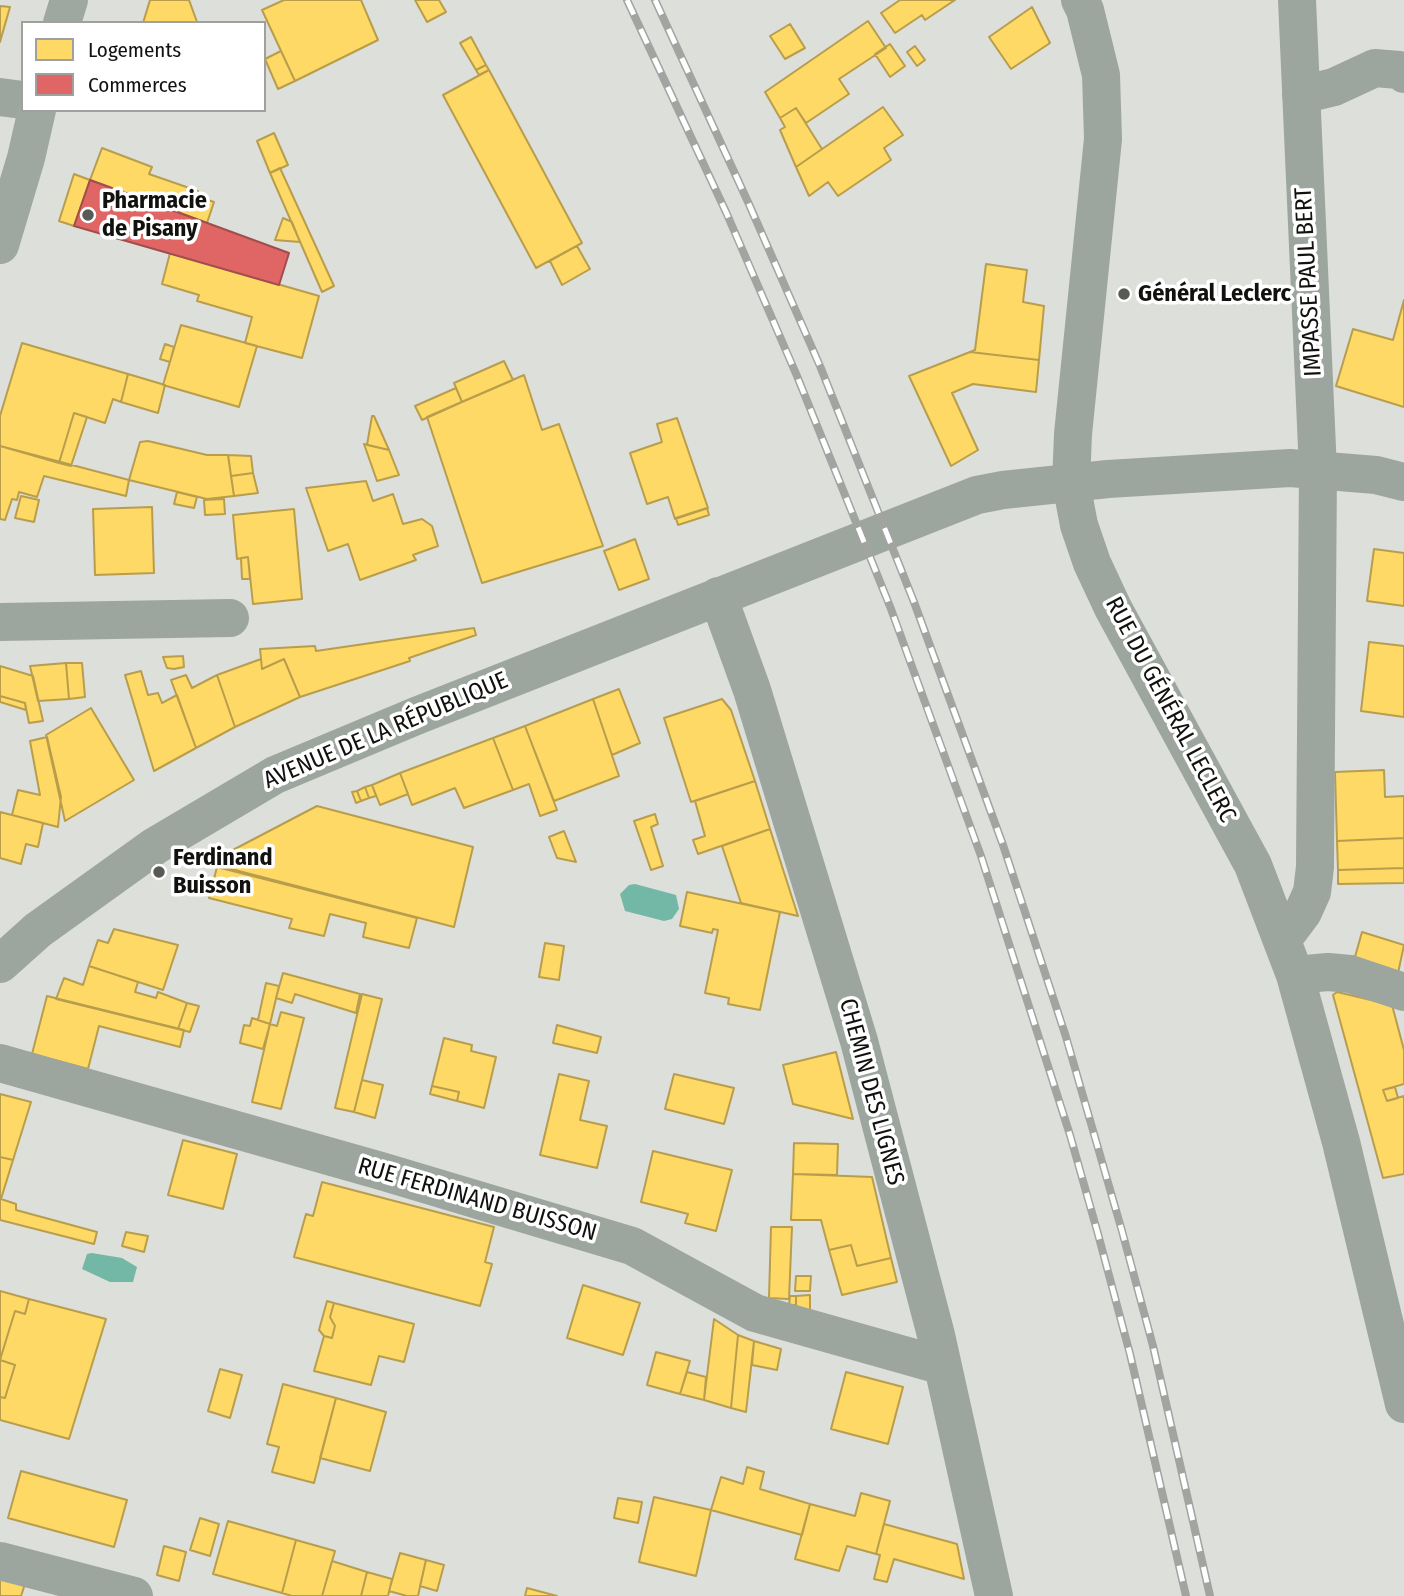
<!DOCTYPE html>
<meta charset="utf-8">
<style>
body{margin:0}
#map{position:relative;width:1404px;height:1596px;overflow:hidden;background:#dddfdb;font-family:"Fira Sans Condensed",sans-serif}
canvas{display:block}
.legend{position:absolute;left:21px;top:21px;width:245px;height:91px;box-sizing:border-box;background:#fff;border:2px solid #a0a09f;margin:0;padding:9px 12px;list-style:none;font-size:21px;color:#11120f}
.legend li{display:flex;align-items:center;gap:14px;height:35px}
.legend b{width:35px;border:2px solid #a0a09f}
</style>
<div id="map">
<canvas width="1404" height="1596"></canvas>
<ul class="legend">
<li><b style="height:19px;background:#ffd966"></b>Logements</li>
<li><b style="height:19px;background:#e06666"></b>Commerces</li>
</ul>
</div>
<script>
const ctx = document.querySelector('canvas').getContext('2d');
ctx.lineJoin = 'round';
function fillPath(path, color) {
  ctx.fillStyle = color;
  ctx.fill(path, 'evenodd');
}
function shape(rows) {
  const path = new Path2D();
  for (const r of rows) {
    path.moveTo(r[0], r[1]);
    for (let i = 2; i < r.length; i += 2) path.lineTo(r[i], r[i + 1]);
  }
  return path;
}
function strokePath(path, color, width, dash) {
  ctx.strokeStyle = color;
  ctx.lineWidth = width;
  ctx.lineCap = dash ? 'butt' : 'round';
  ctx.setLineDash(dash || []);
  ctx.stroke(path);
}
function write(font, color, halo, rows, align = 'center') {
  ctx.font = font + ' "Fira Sans Condensed",sans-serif';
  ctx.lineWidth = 7;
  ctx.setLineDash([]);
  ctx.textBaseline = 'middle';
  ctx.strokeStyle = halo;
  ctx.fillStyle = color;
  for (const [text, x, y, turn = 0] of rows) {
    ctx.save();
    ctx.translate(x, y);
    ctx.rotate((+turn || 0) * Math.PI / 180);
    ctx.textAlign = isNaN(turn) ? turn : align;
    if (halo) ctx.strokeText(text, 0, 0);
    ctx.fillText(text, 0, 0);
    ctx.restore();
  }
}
fillPath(shape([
 [635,884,676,895,679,909,672,919,664,921,625,911,620,894,629,885],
 [92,1253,122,1258,137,1267,133,1282,110,1282,82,1269,87,1254]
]), '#73b8a6');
const homes = shape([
 [150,0,189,0,197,22,143,23,150,0],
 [284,0,361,0,378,40,295,81,262,10,284,0],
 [415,0,439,0,446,12,427,22,415,0],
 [900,0,955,0,925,20,922,15,895,33,881,13,900,0],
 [0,6,10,7,0,42,0,6],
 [1032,7,1050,43,1011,69,989,37,1032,7],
 [868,21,886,48,839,79,849,94,806,123,796,108,780,118,765,92,868,21],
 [790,24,805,48,785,59,770,36,790,24],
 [471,37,486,65,476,70,460,43,471,37],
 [890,44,905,66,890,77,875,54,890,44],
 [915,46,925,60,917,66,907,52,915,46],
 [281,51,295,81,278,89,265,59,281,51],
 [486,65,489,70,479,75,476,70,486,65],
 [489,70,582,243,536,268,443,95,489,70],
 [883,107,903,135,884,148,891,160,838,196,828,182,809,196,796,167,883,107],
 [796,108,822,149,796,167,780,130,785,127,780,118,796,108],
 [274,133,288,165,270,173,257,141,274,133],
 [102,148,152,167,149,174,198,191,196,196,214,202,207,223,90,180,102,148],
 [280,168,334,286,322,292,270,173,280,168],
 [74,174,90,180,74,226,59,221,74,174],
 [283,218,292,222,300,242,275,240,283,218],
 [577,246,590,269,562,285,550,261,577,246],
 [170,253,319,296,302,358,245,343,252,317,197,301,199,295,162,284,170,253],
 [986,264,1027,270,1023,302,1044,306,1039,360,970,352,975,350,986,264],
 [1404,300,1404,407,1336,386,1353,329,1393,340,1404,300],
 [181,325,257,346,239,407,163,385,181,325],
 [22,343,128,374,121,402,113,399,105,423,74,413,59,463,0,446,0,416,22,343],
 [165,344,174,347,170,362,160,359,165,344],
 [970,352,1039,360,1036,392,973,384,952,393,978,450,951,466,909,376,970,352],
 [504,361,513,380,462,402,454,383,504,361],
 [128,374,165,385,158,413,121,402,128,374],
 [524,375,542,430,559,424,603,546,482,583,427,417,524,375],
 [456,388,462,402,422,420,415,406,456,388],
 [74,413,87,417,71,466,59,463,74,413],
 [372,416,374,416,389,450,367,445,372,416],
 [677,418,708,508,675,519,668,497,647,504,630,453,662,442,657,424,677,418],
 [148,441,207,455,228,455,234,496,207,499,129,480,140,442,148,441],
 [364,444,389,450,399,475,377,481,364,444],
 [0,446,129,480,126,496,44,476,37,497,19,492,17,500,12,499,5,520,0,519,0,446],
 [228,455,251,456,253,473,231,476,228,455],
 [253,473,258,493,234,496,231,476,253,473],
 [366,481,373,501,393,494,403,524,422,519,432,526,438,546,413,555,416,560,360,580,348,544,328,551,306,488,366,481],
 [177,492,197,497,194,508,174,504,177,492],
 [21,496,39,500,34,522,15,518,21,496],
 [224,499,225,514,205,515,204,500,224,499],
 [152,507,154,573,95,575,93,509,152,507],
 [707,508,709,515,678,525,676,518,707,508],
 [294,509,302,599,253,604,248,557,237,559,233,515,294,509],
 [635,539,649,579,619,590,604,551,635,539],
 [1374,549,1404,553,1404,606,1367,601,1374,549],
 [248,557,250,579,242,579,241,558,248,557],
 [474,628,476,635,409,658,410,661,300,697,284,659,262,669,260,649,315,646,316,651,474,628],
 [1369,642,1404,646,1404,717,1361,711,1369,642],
 [183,656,184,667,174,669,167,668,163,657,183,656],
 [261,659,262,669,284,659,300,697,235,727,217,675,261,659],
 [66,663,82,663,85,697,69,699,66,663],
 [66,663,69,699,38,701,30,666,66,663],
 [0,666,33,676,43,721,29,723,25,703,0,696,0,666],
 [141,671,148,695,158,693,162,703,177,695,196,748,154,771,125,675,141,671],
 [186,675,192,688,217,675,235,727,196,748,171,680,186,675],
 [619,689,640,743,612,755,593,699,619,689],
 [0,696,25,703,26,710,0,702,0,696],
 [593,699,619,776,554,801,525,726,593,699],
 [722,699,731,710,755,781,691,802,664,718,722,699],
 [91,708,134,780,65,821,46,735,91,708],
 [525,726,557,810,540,816,529,784,513,790,493,738,525,726],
 [47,737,61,797,58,827,12,815,18,790,40,795,30,741,47,737],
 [493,738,513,790,464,808,455,788,412,805,400,773,493,738],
 [1384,770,1385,797,1404,796,1404,838,1337,841,1335,772,1384,770],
 [400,773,408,794,380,805,372,785,400,773],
 [755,781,770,829,698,854,693,840,705,836,695,801,755,781],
 [372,785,376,796,369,798,365,787,372,785],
 [365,787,369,798,361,801,357,791,365,787],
 [357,791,361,801,356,803,352,792,357,791],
 [317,806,473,847,454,927,208,863,317,806],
 [0,812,43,823,38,847,26,844,21,864,0,858,0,812],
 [655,814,658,824,651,827,663,866,651,870,634,821,655,814],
 [770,829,798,916,741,903,722,846,770,829],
 [564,831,576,862,557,858,549,837,564,831],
 [1404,838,1404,868,1338,870,1337,841,1404,838],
 [217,867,417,918,409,948,363,937,366,923,330,914,324,936,289,928,292,919,209,898,217,867],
 [1404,868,1404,883,1338,884,1338,870,1404,868],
 [687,892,780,912,760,1010,728,1004,729,998,705,993,718,930,713,929,712,933,680,926,687,892],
 [114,929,178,945,163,990,89,966,98,940,108,943,114,929],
 [1362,932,1404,945,1397,978,1353,964,1362,932],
 [545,943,564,946,559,980,539,977,545,943],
 [89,966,138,982,135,992,156,998,158,992,187,1003,178,1029,56,999,64,978,83,985,89,966],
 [283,973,360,994,356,1013,295,994,292,1003,276,998,283,973],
 [266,983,279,986,270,1024,258,1020,266,983],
 [1337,992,1392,1005,1404,1050,1404,1084,1383,1090,1387,1101,1404,1096,1404,1174,1383,1178,1333,995,1337,992],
 [362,994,382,999,354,1112,335,1108,362,994],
 [47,996,184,1030,180,1047,99,1026,88,1069,32,1054,47,996],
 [187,1003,199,1006,190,1032,178,1029,187,1003],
 [281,1012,304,1018,281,1109,252,1102,270,1024,277,1026,281,1012],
 [252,1018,270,1024,263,1049,240,1043,244,1025,250,1026,252,1018],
 [557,1025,601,1037,597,1053,553,1043,557,1025],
 [444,1038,472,1045,471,1051,496,1057,484,1108,457,1101,459,1092,432,1086,444,1038],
 [836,1052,853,1119,793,1104,783,1065,836,1052],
 [559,1074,589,1081,580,1120,607,1126,597,1168,540,1155,559,1074],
 [674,1074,734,1088,724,1124,665,1109,674,1074],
 [362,1080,383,1085,375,1118,354,1112,362,1080],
 [432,1086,459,1092,457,1101,430,1094,432,1086],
 [1395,1087,1398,1098,1387,1101,1383,1090,1395,1087],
 [0,1094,31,1102,13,1160,0,1157,0,1094],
 [183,1140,237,1154,223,1209,168,1195,183,1140],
 [794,1143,838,1144,837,1175,793,1174,794,1143],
 [653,1151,732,1170,716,1231,685,1223,688,1214,641,1202,653,1151],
 [0,1157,13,1160,1,1199,16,1204,16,1210,97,1232,94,1244,0,1220,0,1157],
 [793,1174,872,1177,891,1258,857,1266,851,1245,829,1250,821,1220,791,1220,793,1174],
 [322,1182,494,1227,485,1262,492,1264,480,1306,294,1257,306,1214,313,1216,322,1182],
 [771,1227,792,1227,789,1299,769,1298,771,1227],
 [126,1232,148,1236,144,1252,122,1246,126,1232],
 [851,1245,857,1266,891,1258,897,1282,842,1295,829,1250,851,1245],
 [796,1276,811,1276,810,1291,795,1291,796,1276],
 [583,1285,640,1303,623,1355,567,1338,583,1285],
 [0,1291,29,1299,25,1314,15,1311,0,1360,15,1365,5,1398,0,1397,0,1291],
 [810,1295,810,1315,796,1305,796,1296,810,1295],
 [790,1296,796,1296,796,1305,789,1305,790,1296],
 [29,1299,106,1319,69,1439,0,1420,0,1397,5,1398,15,1365,0,1360,15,1311,25,1314,29,1299],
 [327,1301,334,1303,330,1317,335,1326,332,1338,324,1336,319,1330,327,1301],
 [334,1303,414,1324,404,1362,379,1356,371,1385,314,1371,324,1336,332,1338,335,1326,330,1317,334,1303],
 [714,1319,738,1335,731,1408,704,1400,714,1319],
 [738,1335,754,1341,746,1412,731,1408,738,1335],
 [754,1341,781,1349,777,1370,752,1365,754,1341],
 [656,1352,690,1361,680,1394,647,1385,656,1352],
 [220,1369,242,1375,230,1418,208,1411,220,1369],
 [687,1372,706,1377,704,1400,680,1394,687,1372],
 [846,1372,903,1387,888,1444,831,1429,846,1372],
 [283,1384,336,1398,314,1483,272,1472,279,1447,267,1444,283,1384],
 [336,1398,386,1412,370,1471,320,1458,336,1398],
 [747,1467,764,1472,760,1489,810,1504,802,1535,711,1510,721,1477,743,1484,747,1467],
 [21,1471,127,1500,114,1547,8,1518,21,1471],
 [861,1493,890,1501,876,1554,847,1546,839,1571,795,1559,810,1504,855,1516,861,1493],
 [654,1497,711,1510,696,1576,639,1562,654,1497],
 [618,1498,642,1502,638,1523,614,1518,618,1498],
 [200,1518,219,1524,210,1556,190,1550,200,1518],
 [228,1521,296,1540,282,1593,213,1574,228,1521],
 [884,1524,957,1544,964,1579,894,1559,887,1582,874,1579,880,1555,876,1554,884,1524],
 [296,1540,335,1551,322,1596,292,1596,282,1593,296,1540],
 [164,1546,186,1552,179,1581,157,1575,164,1546],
 [400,1553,426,1560,418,1596,407,1596,389,1591,400,1553],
 [426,1560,444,1565,437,1591,420,1586,426,1560],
 [332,1561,367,1572,361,1596,322,1596,332,1561],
 [0,1569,27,1578,21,1596,0,1596,0,1569],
 [367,1572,392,1579,388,1596,361,1596,367,1572],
 [527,1588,557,1596,525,1596,527,1588]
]);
fillPath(homes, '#ffd966');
strokePath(homes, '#b89d4c', 2);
const shops = shape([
 [90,180,289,253,279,285,74,226,90,180]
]);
fillPath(shops, '#e06666');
strokePath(shops, '#a24d4c', 2);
strokePath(shape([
 [1080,0,1085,10,1101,75,1103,139,1073,434,1071,483,1079,525,1092,563,1113,608,1253,865,1295,975,1341,1142,1404,1404],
 [1301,95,1334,87,1375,68,1399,70,1404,74],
 [0,97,23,100],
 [718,596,752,690,859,1041,936,1335,994,1596],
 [0,622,230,618],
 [1282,940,1303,912,1312,892,1315,867,1318,470,1297,0],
 [0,964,38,930,155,846,275,775,416,716,977,495,1003,490,1108,479,1290,468,1376,475,1404,482],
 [1295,975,1328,972,1350,974,1404,992],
 [0,1063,381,1171,632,1246,755,1313,943,1366],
 [0,1561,134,1596]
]), '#9da69e', 38);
strokePath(shape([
 [62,23,69,0],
 [0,245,26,158,37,110]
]), '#9fa8a0', 38);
const rail = shape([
 [627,0,726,212,797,376,891,609,981,856,1070,1135,1098,1234,1130,1354,1186,1596],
 [655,0,748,202,820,366,914,602,1003,845,1066,1037,1122,1231,1153,1346,1210,1596]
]);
strokePath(rail, '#a1a4a0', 8);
strokePath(rail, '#fff', 5, [16]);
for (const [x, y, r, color] of [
 [88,215,7,"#585a56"],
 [1124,294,7,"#585a56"],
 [159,872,7,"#585a56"]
]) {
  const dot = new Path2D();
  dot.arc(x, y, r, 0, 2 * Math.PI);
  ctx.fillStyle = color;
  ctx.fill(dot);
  strokePath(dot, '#fff', 2.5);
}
write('bold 24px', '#11120f', '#fff', [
 ["Pharmacie",102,201],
 ["de Pisany",102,229],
 ["Général Leclerc",1138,294],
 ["Ferdinand",173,858],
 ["Buisson",173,886]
], 'left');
write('24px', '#11120f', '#fff', [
 ["IMPASSE PAUL BERT",1309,282,-93],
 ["RUE DU GÉNÉRAL LECLERC",1170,710,62],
 ["AVENUE DE LA RÉPUBLIQUE",386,731,-23],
 ["CHEMIN DES LIGNES",871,1092,75],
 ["RUE FERDINAND BUISSON",477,1200,16]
]);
</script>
